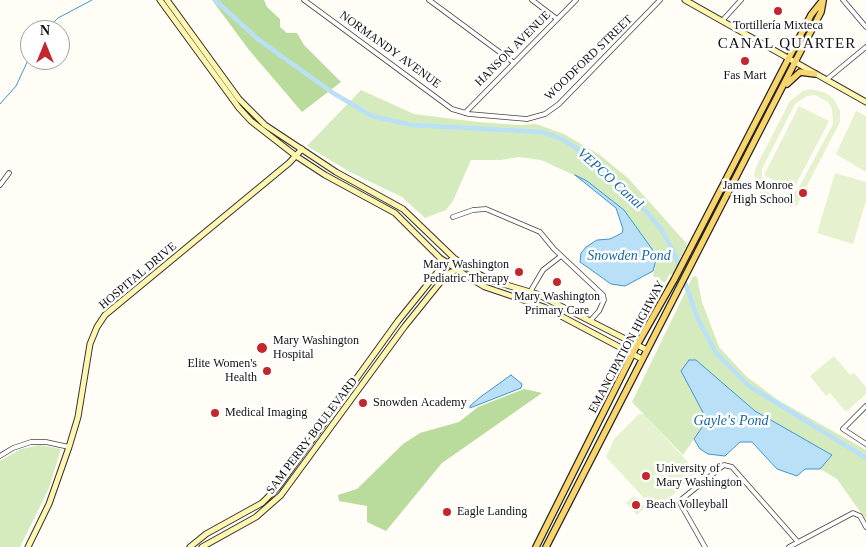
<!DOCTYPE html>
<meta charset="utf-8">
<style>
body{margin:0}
#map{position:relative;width:866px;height:547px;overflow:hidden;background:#fffdf5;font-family:Georgia,serif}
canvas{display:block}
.north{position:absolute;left:20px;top:20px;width:50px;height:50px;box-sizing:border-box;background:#fff;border:1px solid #a0a0a0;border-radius:50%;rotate:0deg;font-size:14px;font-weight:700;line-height:20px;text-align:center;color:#111}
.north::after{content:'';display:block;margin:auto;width:18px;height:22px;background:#c4262e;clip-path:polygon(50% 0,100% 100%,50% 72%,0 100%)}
</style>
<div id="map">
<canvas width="866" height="547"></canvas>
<div class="north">N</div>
</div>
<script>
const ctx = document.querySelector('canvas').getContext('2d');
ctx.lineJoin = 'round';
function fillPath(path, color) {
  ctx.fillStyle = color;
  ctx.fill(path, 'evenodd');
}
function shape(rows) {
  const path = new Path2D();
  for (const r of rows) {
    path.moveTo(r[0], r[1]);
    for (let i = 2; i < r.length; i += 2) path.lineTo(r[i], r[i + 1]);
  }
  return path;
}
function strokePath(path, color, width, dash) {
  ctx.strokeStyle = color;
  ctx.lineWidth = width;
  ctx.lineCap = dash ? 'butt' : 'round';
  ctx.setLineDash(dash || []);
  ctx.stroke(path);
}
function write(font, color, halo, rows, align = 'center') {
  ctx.font = font + ' Georgia,serif';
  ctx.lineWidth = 5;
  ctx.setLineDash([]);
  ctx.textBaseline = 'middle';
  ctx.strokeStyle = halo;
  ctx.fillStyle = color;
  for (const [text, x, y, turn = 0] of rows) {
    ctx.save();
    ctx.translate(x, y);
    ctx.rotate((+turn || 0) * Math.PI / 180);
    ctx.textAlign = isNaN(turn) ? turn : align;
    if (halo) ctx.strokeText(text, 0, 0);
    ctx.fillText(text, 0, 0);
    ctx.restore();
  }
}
fillPath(shape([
 [361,90,414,114,478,122,518,125,536,124,564,134,600,155,628,178,687,244,673,274,669,275,665,283,653,276,657,256,624,210,587,181,541,160,519,157,501,160,471,160,453,201,446,210,425,218,402,197,350,172,307,146],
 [693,276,697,277,702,302,719,347,746,376,778,400,866,450,866,520,837,479,820,469,832,455,755,411,696,360,681,371,707,420,683,455,632,402],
 [40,445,61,449,49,488,20,547,0,547,0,461,21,449]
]), '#d5ebbd');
fillPath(shape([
 [212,0,264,0,267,7,280,19,280,27,287,33,297,33,304,45,341,82,302,112,249,50],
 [524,389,542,393,442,463,386,531,367,522,367,506,339,501,338,495,357,489,403,444,420,433,459,422,478,407]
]), '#b9dc9c');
fillPath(shape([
 [811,89,826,93,834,99,840,111,840,122,796,207,792,201,774,203,760,193,754,175,756,167,790,101,803,91],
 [815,95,828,102,832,109,833,124,798,189,790,196,776,197,766,191,762,185,762,169,795,104,807,96],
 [799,106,829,121,793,190,764,175],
 [856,111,866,116,866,172,836,154],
 [835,173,866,182,866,201,853,244,817,233],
 [834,356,850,375,854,373,866,387,866,394,846,412,830,393,826,396,810,376],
 [639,414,644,414,697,472,656,511,606,457,614,439],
 [634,496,645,507,637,515,626,503]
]), '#e6f2cf');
const water = shape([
 [575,175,587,181,624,210,657,256,653,271,625,286,611,284,580,262,581,253,586,247,597,240,610,239,622,233,623,229,616,208,575,175],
 [689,360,696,360,755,411,832,455,820,469,805,469,797,476,777,469,752,442,740,442,725,456,708,454,700,449,694,439,707,420,681,371,689,360],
 [511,375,522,384,521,388,470,408,470,406,479,398,511,375]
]);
fillPath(water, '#b9e0f7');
strokePath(water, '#3f96cf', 1);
strokePath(shape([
 [46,30,58,18,92,0],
 [0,104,16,86,30,56]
]), '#3f96cf', 1);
strokePath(shape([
 [215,0,259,40,333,93,372,116,411,125,542,132,562,139,584,153,638,202,661,229,675,255,698,319,716,353,749,386,866,458]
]), '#b9e0f7', 4.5);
const street = shape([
 [304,0,452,109,469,114,527,119,545,114,559,104,660,0],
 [429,0,513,62],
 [532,0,557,19],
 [843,0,866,27],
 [722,21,741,0],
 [826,80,866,47],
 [465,113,576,0],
 [0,185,9,173],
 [453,217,473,210,486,209,540,232,554,249,603,295,604,300,599,311,590,321],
 [530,292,543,270,561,256],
 [866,406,843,429,866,444],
 [0,456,13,448,31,442,46,442,69,447],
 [705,547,680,503,682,499,724,465,732,467,798,542],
 [789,547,853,513,860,516,866,527]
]);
const secondary = shape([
 [160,0,239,108,251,121,296,156,325,175,395,213,440,258,470,278,485,287,544,307,642,359],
 [167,0,239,99,265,125,336,172,403,209,454,258,474,272,493,281,537,294,647,350],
 [685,0,866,102],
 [28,547,49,504,69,447,78,417,90,344,97,327,105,315,289,163,302,149],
 [190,547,206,534,262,503,278,487,398,321,440,269,454,258],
 [202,547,256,517,281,495,405,326,447,274,456,270]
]);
const primary = shape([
 [787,84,800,72,815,74],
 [536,547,637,345,674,280,811,15,823,0],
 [546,547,795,62,821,12,823,1]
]);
strokePath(street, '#444', 5.5);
strokePath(secondary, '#333', 7);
strokePath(primary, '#222', 8);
strokePath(street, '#fff', 4);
strokePath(secondary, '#fff6b0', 5);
strokePath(primary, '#f9d66b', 5.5);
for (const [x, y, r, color] of [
 [778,11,5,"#c4262e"],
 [745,61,5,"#c4262e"],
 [803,193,5,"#c4262e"],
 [519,272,5,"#c4262e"],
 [557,282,5,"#c4262e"],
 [262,348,6,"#c4262e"],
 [267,371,5,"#c4262e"],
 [363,403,5,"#c4262e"],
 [215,413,5,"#c4262e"],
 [646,476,5,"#c4262e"],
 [636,505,5,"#c4262e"],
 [447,512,5,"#c4262e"]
]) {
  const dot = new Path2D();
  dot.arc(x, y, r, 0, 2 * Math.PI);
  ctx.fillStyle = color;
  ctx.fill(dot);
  strokePath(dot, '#fff', 2);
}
write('12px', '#111', '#fff', [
 ["Tortillería Mixteca",778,26,"center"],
 ["Fas Mart",745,76,"center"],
 ["James Monroe",793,186,"right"],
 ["High School",793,200,"right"],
 ["Mary Washington",509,265,"right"],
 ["Pediatric Therapy",509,279,"right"],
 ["Mary Washington",557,297,"center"],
 ["Primary Care",557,311,"center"],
 ["Mary Washington",273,341],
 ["Hospital",273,355],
 ["Elite Women's",257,364,"right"],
 ["Health",257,378,"right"],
 ["Snowden Academy",373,403],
 ["Medical Imaging",225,413],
 ["University of",656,469],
 ["Mary Washington",656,483],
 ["Beach Volleyball",646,505],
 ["Eagle Landing",457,512]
], 'left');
write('12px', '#111', '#fff', [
 ["HANSON AVENUE",513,49,-45],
 ["NORMANDY AVENUE",390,50,36],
 ["WOODFORD STREET",589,58,-44],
 ["HOSPITAL DRIVE",138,276,-40],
 ["EMANCIPATION HIGHWAY",627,347,-62],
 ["SAM PERRY BOULEVARD",312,436,-53]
]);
write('italic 14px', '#1768a6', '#fff', [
 ["VEPCO Canal",610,179,42],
 ["Snowden Pond",629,256],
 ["Gayle's Pond",731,421]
]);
ctx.letterSpacing = '1px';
write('15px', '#111', '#fff', [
 ["CANAL QUARTER",787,44]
]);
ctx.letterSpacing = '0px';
</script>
